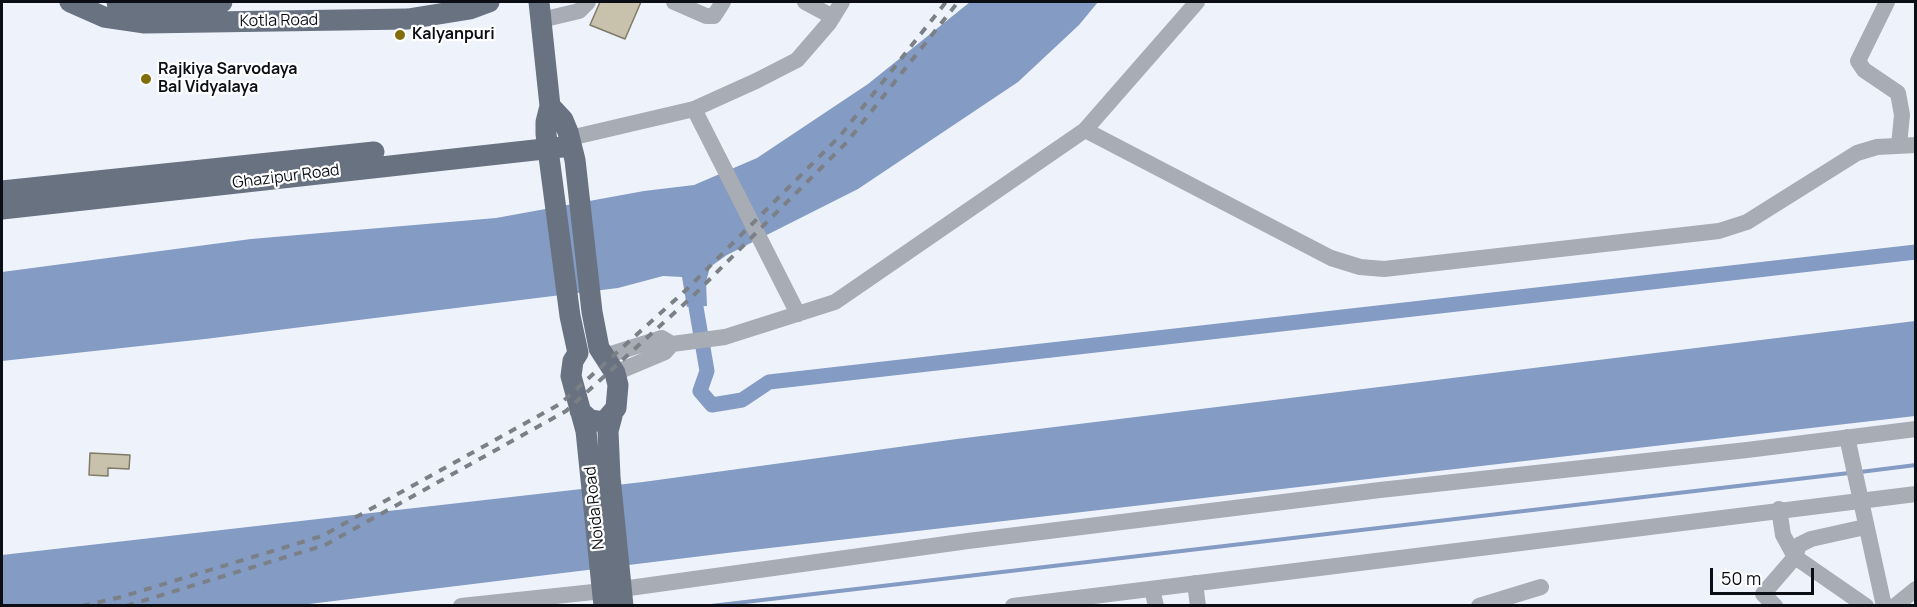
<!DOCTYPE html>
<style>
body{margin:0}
#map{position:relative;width:1917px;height:607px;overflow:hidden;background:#eef3fb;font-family:Manrope,sans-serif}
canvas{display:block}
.frame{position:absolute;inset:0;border:3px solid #0b0f15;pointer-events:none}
.scale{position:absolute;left:1710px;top:568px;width:104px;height:27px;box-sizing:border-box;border:3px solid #0b0f15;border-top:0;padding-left:8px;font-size:18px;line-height:21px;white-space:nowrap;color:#0b0f15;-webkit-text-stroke:4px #fff;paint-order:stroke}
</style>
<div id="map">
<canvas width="1917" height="607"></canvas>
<div class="frame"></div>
<div class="scale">50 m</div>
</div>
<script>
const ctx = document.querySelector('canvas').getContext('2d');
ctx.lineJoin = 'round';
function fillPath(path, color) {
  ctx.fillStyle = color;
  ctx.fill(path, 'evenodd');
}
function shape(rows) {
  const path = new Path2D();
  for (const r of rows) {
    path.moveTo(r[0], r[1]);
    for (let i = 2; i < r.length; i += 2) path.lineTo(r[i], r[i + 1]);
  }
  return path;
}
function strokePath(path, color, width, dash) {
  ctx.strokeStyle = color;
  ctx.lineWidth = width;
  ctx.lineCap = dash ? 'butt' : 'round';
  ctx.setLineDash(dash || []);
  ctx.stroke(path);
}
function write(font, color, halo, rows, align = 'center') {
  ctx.font = font + ' Manrope,sans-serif';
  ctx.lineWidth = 4.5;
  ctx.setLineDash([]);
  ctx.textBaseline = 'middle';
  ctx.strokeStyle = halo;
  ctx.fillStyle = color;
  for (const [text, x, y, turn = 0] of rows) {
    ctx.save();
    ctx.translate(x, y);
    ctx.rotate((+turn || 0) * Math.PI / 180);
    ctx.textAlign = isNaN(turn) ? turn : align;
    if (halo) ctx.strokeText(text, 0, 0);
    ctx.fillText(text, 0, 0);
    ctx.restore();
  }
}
fillPath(shape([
 [970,2,1098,2,1079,25,1018,82,858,189,727,255,710,267,706,282,707,306,687,307,682,277,663,276,618,288,205,339,2,361,2,272,251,239,496,218,644,191,694,185,757,158,868,84],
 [1915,321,1915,416,735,552,301,605,2,605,2,555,643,482,957,439]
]), '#849bc4');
strokePath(shape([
 [1860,472,1916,465],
 [711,606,1849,473]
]), '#849bc4', 4);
strokePath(shape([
 [696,307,707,371,700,391,712,405,742,400,769,382,1916,252]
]), '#849bc4', 15);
const building = shape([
 [600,2,641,2,625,39,590,25,600,2],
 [90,453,130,455,129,469,108,468,108,476,89,475,90,453]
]);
fillPath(building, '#c8c2ad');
strokePath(building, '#807b67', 1.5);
strokePath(shape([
 [674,2,706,16,714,16,723,2],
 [805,2,833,17],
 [1887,2,1858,61,1864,70,1898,93,1902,115,1899,145],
 [541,20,579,11,588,2],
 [694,109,798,314],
 [1085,130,1331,258,1360,267,1384,269,1719,231,1747,222,1857,153,1877,147,1916,145],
 [570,138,694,109,756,81,797,60,829,23,842,2],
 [605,356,662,338,672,344],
 [615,373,665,352,672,344,725,337,835,302,1085,130,1197,2],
 [1847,437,1884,606],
 [1779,509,1783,535,1795,557,1866,606],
 [1195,583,1198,606],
 [1152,589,1156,606],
 [461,606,622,589,968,541,1380,490,1747,450,1916,429],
 [1013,606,1916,494],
 [1479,606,1541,587],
 [1775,606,1763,594,1795,557,1799,545,1811,539,1865,527],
 [1895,606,1916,589]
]), '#a7acb5', 16);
strokePath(shape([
 [70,2,104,17,145,23,408,19,470,9,489,2],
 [117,2,139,5,222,2],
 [539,2,550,106,546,122,546,134,570,316,578,353,573,361,571,376,586,431,604,606],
 [550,106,563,120,568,132,575,160,592,312,599,348,615,373,618,385,616,408,604,422,590,420,580,411],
 [2,191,374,152],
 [2,209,571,146],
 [612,416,608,431,610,477,623,606]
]), '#697281', 21);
strokePath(shape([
 [82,606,121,597,322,536,560,404,686,290,840,136,946,2],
 [126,606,325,545,566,411,693,296,847,142,958,2]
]), '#7b8087', 4, [8, 8]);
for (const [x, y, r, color] of [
 [400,35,6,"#826d09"],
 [146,79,6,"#826d09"]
]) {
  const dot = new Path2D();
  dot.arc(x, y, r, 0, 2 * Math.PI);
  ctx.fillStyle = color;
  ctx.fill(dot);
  strokePath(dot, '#fff', 2);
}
write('16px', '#0b0f15', '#fff', [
 ["Kotla Road",279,21,-1],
 ["Ghazipur Road",286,177,-7],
 ["Noida Road",595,508,-96]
]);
write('bold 16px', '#0b0f15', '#fff', [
 ["Kalyanpuri",412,35],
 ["Rajkiya Sarvodaya",158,70],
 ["Bal Vidyalaya",158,88]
], 'left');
</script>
